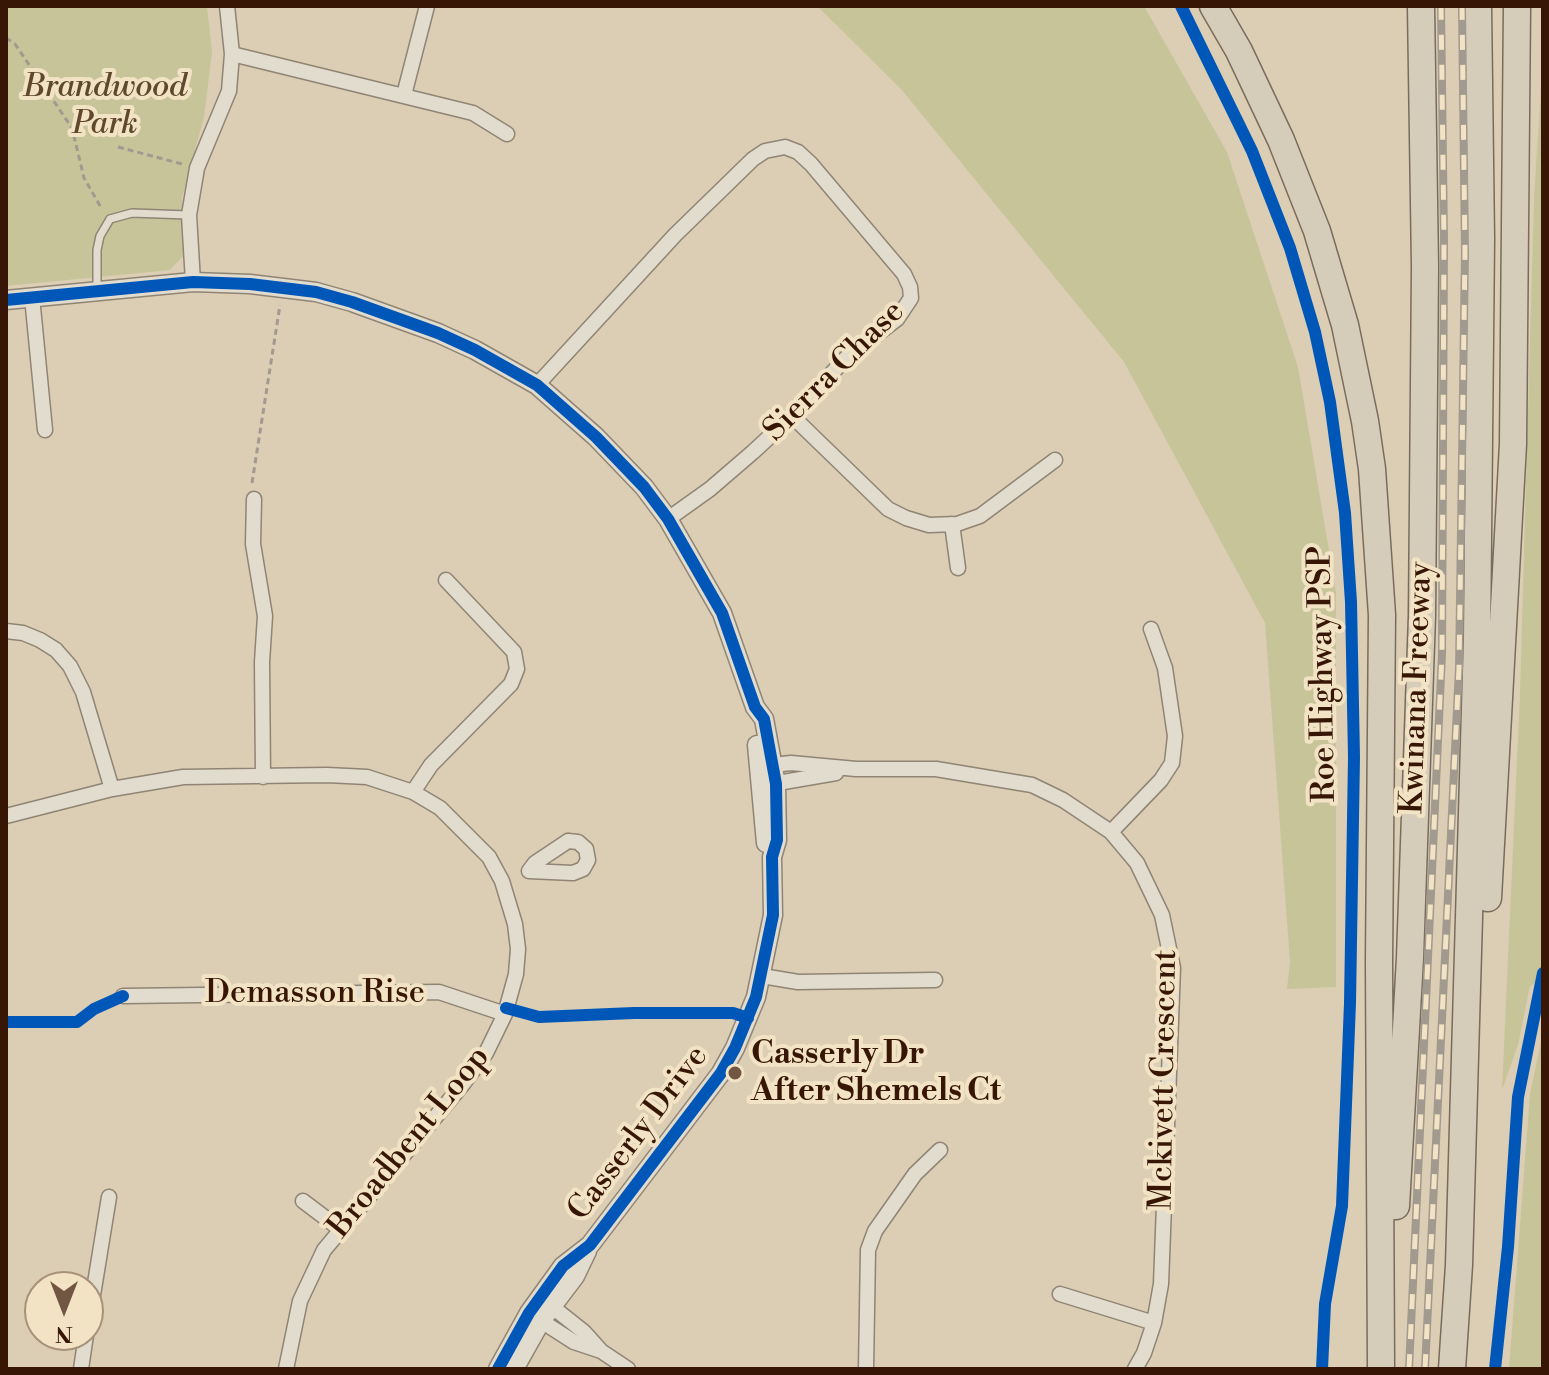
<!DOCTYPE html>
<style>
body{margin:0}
#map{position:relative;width:1549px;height:1375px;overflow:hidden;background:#dbceb4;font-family:"Libre Bodoni",serif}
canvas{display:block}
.frame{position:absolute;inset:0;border:8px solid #381606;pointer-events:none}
.north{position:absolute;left:24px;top:1271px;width:80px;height:80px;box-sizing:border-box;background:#f2e3c4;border:2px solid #a89178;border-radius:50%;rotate:180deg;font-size:22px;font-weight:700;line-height:32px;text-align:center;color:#381606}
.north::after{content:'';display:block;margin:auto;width:28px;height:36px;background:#715643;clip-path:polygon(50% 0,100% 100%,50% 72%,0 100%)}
</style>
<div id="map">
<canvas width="1549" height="1375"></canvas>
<div class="frame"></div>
<div class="north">N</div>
</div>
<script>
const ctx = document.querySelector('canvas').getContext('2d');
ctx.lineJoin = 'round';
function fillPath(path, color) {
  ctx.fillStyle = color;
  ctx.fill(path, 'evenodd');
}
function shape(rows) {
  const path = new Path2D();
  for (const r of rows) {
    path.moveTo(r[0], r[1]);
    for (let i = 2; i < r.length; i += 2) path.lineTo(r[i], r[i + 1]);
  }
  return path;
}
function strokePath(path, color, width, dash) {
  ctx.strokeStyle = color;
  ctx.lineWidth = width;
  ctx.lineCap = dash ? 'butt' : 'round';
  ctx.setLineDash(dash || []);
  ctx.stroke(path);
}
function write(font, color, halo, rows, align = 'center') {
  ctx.font = font + ' "Libre Bodoni",serif';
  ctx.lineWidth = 8;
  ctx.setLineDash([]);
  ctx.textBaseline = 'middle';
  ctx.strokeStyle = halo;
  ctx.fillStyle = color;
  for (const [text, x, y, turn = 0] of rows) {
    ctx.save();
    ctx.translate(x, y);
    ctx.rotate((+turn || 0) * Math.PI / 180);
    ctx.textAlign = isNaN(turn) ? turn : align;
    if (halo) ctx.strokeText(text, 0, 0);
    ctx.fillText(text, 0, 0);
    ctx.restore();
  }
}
fillPath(shape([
 [6,6,207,6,212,52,204,117,182,198,183,256,170,270,6,286],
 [817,6,1144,6,1227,152,1298,367,1336,592,1336,987,1287,989,1290,962,1265,623,1124,362,901,89],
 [1543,58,1543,980,1530,986,1518,1045,1502,1090,1520,694,1534,198],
 [1543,1032,1543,1369,1509,1369,1530,1094]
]), '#c8c49a');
const service = shape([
 [97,288,97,250,100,236,110,219,132,213,188,215]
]);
const minor = shape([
 [232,54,473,113,507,134],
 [404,95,427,6],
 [193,282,189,215,197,168,229,91,232,54,227,6],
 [32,297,45,430],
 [537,385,675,235,753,159,765,151,785,147,798,152,811,164,904,274,910,287,911,298,897,319,846,358,792,416,753,452,710,489,668,519],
 [792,416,888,509,906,518,929,525,957,524,980,516,1055,460],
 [254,499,253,544,265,616,262,662,263,777],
 [952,524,958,568],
 [6,631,23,633,40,640,56,650,70,666,83,692,112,789],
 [764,766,791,763,856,769,936,769,1032,785,1063,800,1111,832,1137,863,1162,915,1173,968,1161,1284,1154,1323,1144,1353,1135,1369],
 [766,785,836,773],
 [413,792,431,765,511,684,517,669,514,652,446,580],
 [6,816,112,789,183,777,327,775,367,777,413,792,440,808,489,857,502,881,515,924,518,949,516,974,505,1014,486,1053,463,1084,324,1250,300,1301,286,1369],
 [1111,832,1161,780,1172,763,1175,736,1165,668,1151,629],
 [568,841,578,842,586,849,588,860,583,869,573,873,529,871,535,863,568,841],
 [762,976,798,982,935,980],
 [123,996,439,992,505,1014],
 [303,1201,340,1229],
 [1060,1294,1154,1323],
 [545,1301,584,1332,601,1351],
 [535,1317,574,1342,601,1351,628,1369],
 [88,1326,109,1197],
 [81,1369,86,1335],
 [866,1369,868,1250,875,1231,915,1174,940,1150]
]);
const tertiary = shape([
 [6,300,193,282,250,284,316,292,352,302,438,333,475,350,537,385,596,437,644,487,668,519,722,613,755,707,764,719,776,784,777,840,772,857,773,915,756,997,735,1048,721,1073,590,1245,563,1266,529,1313,498,1369],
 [757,745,766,843],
 [514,1369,541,1321,575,1276,587,1251]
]);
const motorway = shape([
 [1213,6,1239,51,1281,140,1317,231,1345,325,1365,421,1372,469,1382,615,1379,961,1381,1369],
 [1488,898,1513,444,1517,6],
 [1396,1206,1410,958,1422,616,1425,267,1421,6],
 [1452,1369,1459,1265,1477,639,1481,239,1478,6]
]);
strokePath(service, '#908474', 10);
strokePath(minor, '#908474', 17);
strokePath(tertiary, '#908474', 21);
strokePath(motorway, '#796c5d', 29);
strokePath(shape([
 [6,38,15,44,72,128,84,178,102,209],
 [118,147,182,164],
 [252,483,280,305]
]), '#a2998f', 3, [6, 4]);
strokePath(service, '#e2dcce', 7);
strokePath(minor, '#e2dcce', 14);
strokePath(tertiary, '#e2dcce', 18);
strokePath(motorway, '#d6ccba', 26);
const rail = shape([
 [1409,1369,1442,654,1444,241,1441,6],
 [1425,1369,1459,668,1465,253,1462,6]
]);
strokePath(rail, '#a2998f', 8);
strokePath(rail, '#f2e3c4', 5, [15]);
strokePath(shape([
 [1181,6,1252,151,1290,248,1315,332,1330,402,1345,513,1351,602,1354,757,1350,1003,1342,1206,1325,1304,1322,1369],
 [6,300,193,282,250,284,316,292,352,302,438,333,475,350,537,385,596,437,644,487,668,519,722,613,755,707,764,719,776,784,777,840,772,857,773,915,756,997,735,1048,721,1073,590,1245,563,1266,529,1313,498,1369],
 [506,1008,539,1017,634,1013,733,1013,748,1018],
 [6,1022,77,1022,94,1009,123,996],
 [1495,1369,1508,1247,1518,1097,1543,973]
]), '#0057b8', 12);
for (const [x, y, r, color] of [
 [735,1073,8,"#715643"]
]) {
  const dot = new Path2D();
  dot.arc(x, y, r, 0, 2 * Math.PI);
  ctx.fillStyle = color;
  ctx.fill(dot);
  strokePath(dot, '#f2e3c4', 3);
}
write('italic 32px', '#5f482c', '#f2e3c4', [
 ["Brandwood",105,88],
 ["Park",105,125]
]);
write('32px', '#381606', '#f2e3c4', [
 ["Sierra Chase",835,372,-45],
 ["Roe Highway PSP",1324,674,-91],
 ["Kwinana Freeway",1418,688,-88],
 ["Demasson Rise",315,994],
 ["Mckivett Crescent",1165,1080,-89],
 ["Casserly Drive",639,1134,-53],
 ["Broadbent Loop",410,1143,-51]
]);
write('bold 32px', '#381606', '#f2e3c4', [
 ["Casserly Dr",751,1055],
 ["After Shemels Ct",751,1092]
], 'left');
</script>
